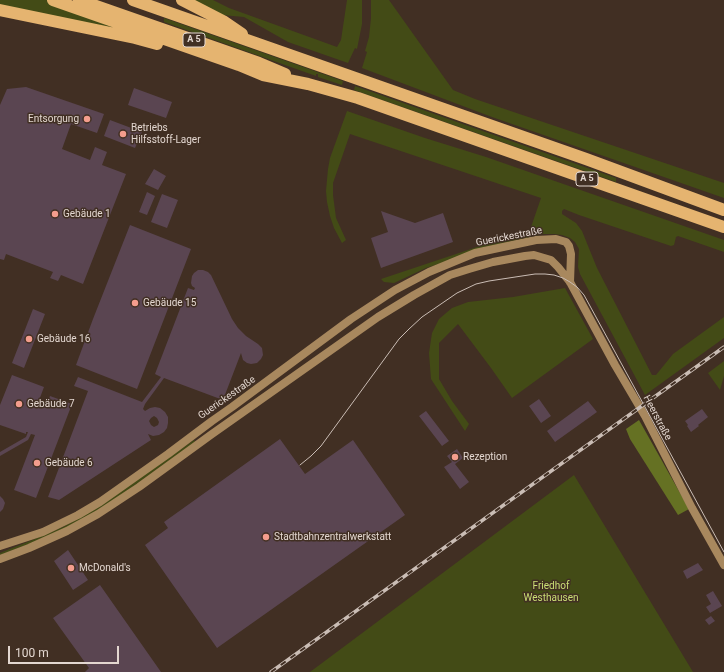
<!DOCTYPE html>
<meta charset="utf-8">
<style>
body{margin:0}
#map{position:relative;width:724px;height:672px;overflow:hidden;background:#412f23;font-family:Roboto,sans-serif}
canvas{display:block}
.scale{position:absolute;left:8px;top:646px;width:111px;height:18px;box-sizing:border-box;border:2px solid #e3d7d0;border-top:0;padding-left:5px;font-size:12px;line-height:14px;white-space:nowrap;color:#e3d7d0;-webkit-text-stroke:3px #412f23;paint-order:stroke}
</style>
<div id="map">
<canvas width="724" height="672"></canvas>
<div class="scale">100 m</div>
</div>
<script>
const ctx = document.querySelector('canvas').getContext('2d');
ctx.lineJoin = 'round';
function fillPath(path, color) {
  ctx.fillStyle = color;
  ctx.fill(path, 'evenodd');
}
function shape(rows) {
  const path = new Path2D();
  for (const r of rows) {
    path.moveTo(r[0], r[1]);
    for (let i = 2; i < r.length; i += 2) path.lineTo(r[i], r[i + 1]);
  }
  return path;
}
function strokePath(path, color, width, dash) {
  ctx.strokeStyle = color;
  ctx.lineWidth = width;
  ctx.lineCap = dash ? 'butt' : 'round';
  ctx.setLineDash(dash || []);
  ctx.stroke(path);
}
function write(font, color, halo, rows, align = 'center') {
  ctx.font = font + ' Roboto,sans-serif';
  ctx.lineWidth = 3;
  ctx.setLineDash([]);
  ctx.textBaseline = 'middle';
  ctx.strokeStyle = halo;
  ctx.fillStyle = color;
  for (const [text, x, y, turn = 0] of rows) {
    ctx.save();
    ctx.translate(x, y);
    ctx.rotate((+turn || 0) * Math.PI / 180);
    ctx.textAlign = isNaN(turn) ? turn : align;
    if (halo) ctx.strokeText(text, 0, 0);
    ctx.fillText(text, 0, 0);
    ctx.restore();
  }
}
fillPath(shape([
 [0,0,47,0,97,17,154,38,0,7],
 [192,0,213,0,229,8,337,47,341,40,347,0,362,0,362,24,357,49,355,48,348,63,288,42,244,17,222,15],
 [371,0,389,0,453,90,475,99,724,183,724,198,492,117,362,68,367,52,365,51,369,37,371,18],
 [164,18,343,81,342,85,318,77,318,74,316,74,316,76,164,22],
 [355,86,616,178,616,182,354,90],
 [347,111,425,138,486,157,724,240,724,252,678,236,676,237,674,245,671,246,579,215,564,209,562,211,562,214,576,223,582,231,597,268,652,375,656,375,673,354,724,317,724,338,645,395,580,274,578,267,579,249,575,242,570,238,562,235,554,234,543,234,509,242,469,254,426,268,394,283,384,282,381,279,474,248,530,230,541,198,350,134,333,183,333,195,336,218,346,240,342,243,334,228,330,216,327,202,326,191,328,169,330,158],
 [565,288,593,339,512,398,491,368,458,324,439,343,439,379,452,401,469,424,465,431,431,379,429,353,432,333,439,319,452,308,468,302,513,297],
 [724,361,724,376,720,390,708,373],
 [194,440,195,442,110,503,69,527,31,543,0,555,0,553,35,539,63,527,99,507],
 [574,475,693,672,310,672]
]), '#434b16');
fillPath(shape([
 [639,420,689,509,678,515,630,439,626,429]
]), '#657123');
fillPath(shape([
 [26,87,104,114,97,133,71,124,62,149,90,160,95,147,107,152,102,165,126,174,83,284,61,275,58,281,50,278,53,272,6,254,4,260,0,259,0,105,7,89],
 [134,88,172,102,166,118,128,105],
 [110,120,142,132,135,148,104,136],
 [154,169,166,176,158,190,145,184],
 [147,192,155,196,147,215,139,212],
 [162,194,178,200,167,228,151,222],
 [381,211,415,223,443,213,453,242,381,268,371,238,388,232],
 [130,225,191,249,137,389,76,365,93,319],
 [198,270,203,270,208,272,211,275,232,319,238,328,246,336,258,344,262,348,263,355,261,359,257,363,251,364,247,363,243,360,241,353,223,400,164,378,145,404,143,409,145,411,150,408,155,407,160,408,165,412,168,417,168,423,167,428,164,432,159,435,153,436,148,434,151,440,59,500,48,497,88,391,74,386,78,377,142,402,161,377,155,374,188,288,194,290,195,288,192,286,191,283,192,276,194,273],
 [154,416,157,418,159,422,158,425,154,427,151,425,149,421,151,418],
 [33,309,45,314,24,368,12,363],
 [12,375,44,387,38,403,46,406,50,396,72,404,36,498,14,490,35,435,31,434,28,440,0,456,0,452,26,437,28,432,26,432,26,434,0,425,0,405],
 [539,399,551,416,541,423,529,406],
 [588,401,597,412,555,442,547,431],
 [702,409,708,417,698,425,699,426,691,432,687,426,688,425,685,421],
 [426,411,449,441,442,446,419,416],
 [280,439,305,474,353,440,405,515,217,648,145,545,168,528,164,522],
 [457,449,463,458,455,464,469,482,460,489,444,467,452,462,447,456],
 [0,496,3,499,5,503,3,509,0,512],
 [68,550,88,580,73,590,54,561],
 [698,563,703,570,687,579,683,571],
 [100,585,161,672,85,672,89,668,53,618],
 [713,591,722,606,710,613,706,607,711,604,706,595],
 [711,616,715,621,709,625,705,620]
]), '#5a4551');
strokePath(shape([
 [0,546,43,532,78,515,100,502,168,454,212,421,232,407,351,319,395,290,429,272,475,253,536,240,556,239,566,242,569,246,571,254,570,282],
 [0,559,29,548,67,531,98,514,139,487,212,434,378,317,414,295,450,275,469,269,493,262,525,256,534,255,551,260,558,267,570,282,615,365,645,416,692,508,724,565]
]), '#a8885e', 8);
strokePath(shape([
 [53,0,239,65,263,75,308,84,358,98,724,227],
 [79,0,259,63,285,74],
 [133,0,586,159,724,210],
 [182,0,223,21,242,34],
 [0,10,135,38,157,44]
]), '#e5b470', 12);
strokePath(shape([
 [300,465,311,456,321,446,399,339,409,329,422,317,457,293,476,284,489,281,535,274,545,274,554,275,563,278,570,282,577,287,584,295,724,552]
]), '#cabdb5', 1);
const rail = shape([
 [271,672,724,347]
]);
strokePath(rail, '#cabdb5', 3.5);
strokePath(rail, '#412f23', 2, [6]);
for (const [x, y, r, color] of [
 [87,119,4,"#f49d8d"],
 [123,134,4,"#f49d8d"],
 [55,214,4,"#f49d8d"],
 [135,303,4,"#f49d8d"],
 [29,339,4,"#f49d8d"],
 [19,404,4,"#f49d8d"],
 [455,457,4,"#f49d8d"],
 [37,463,4,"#f49d8d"],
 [266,537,4,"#f49d8d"],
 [71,568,4,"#f49d8d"]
]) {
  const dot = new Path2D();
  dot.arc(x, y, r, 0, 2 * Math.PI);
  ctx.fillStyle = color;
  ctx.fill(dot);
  strokePath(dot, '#412f23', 1.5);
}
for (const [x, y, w] of [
 [194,40,22],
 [587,179,22]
]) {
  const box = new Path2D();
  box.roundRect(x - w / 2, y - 7, w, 14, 3);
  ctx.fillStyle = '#412f23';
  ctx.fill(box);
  strokePath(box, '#e3d7d0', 1);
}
write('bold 9px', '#e3d7d0', null, [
 ["A 5",194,40],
 ["A 5",587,179]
]);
write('10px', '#e3d7d0', '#412f23', [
 ["Entsorgung",79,119,"right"],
 ["Betriebs",131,128],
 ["Hilfsstoff-Lager",131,140],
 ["Gebäude 1",63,214],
 ["Gebäude 15",143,303],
 ["Gebäude 16",37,339],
 ["Gebäude 7",27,404],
 ["Rezeption",463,457],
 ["Gebäude 6",45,463],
 ["Stadtbahnzentralwerkstatt",274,537],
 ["McDonald's",79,568]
], 'left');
write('10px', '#e3d7d0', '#412f23', [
 ["Guerickestraße",509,237,-11],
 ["Guerickestraße",227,398,-35],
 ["Heerstraße",657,418,62]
]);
write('10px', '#cbdf75', '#412f23', [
 ["Friedhof",551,586],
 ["Westhausen",551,598]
]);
</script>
